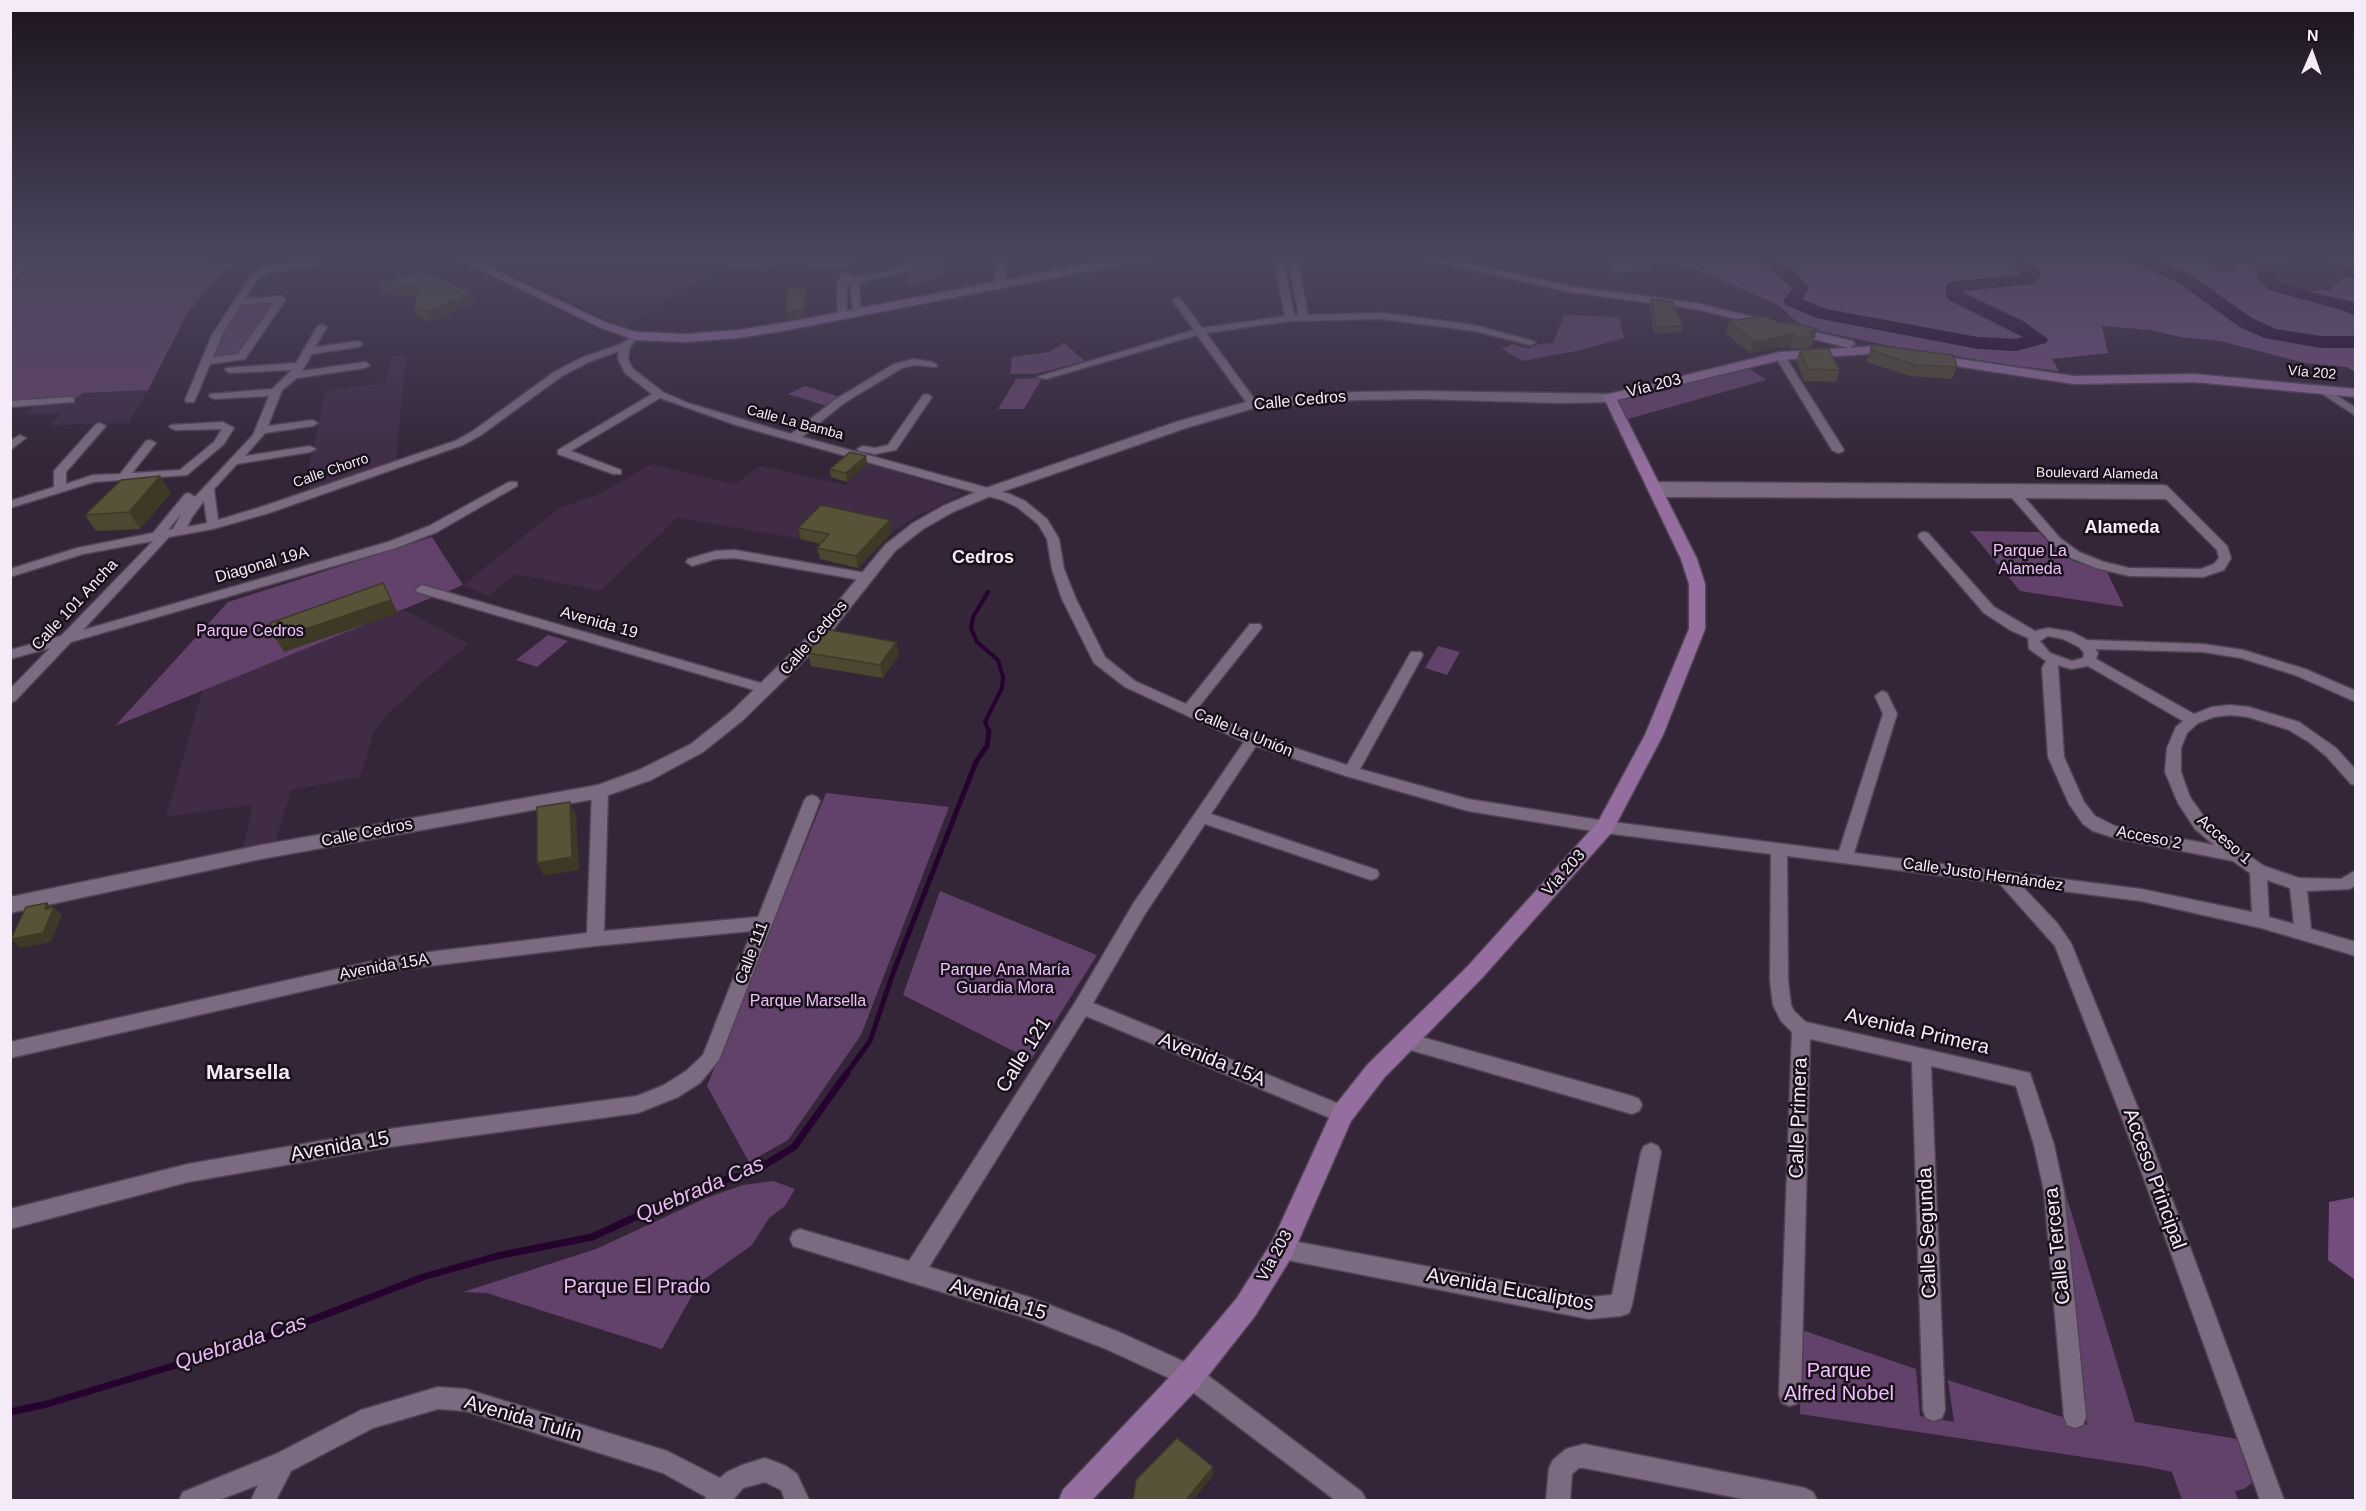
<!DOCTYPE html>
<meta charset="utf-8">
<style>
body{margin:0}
#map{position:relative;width:2366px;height:1511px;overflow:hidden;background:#352538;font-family:Helvetica,sans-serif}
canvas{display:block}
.frame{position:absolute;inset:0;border:12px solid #f5ebf8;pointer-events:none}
.north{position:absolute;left:2282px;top:24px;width:60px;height:60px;-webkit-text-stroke:4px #18111a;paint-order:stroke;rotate:2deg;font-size:16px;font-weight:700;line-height:24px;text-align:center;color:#f5ebf8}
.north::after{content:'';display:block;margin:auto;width:21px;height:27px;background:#f5ebf8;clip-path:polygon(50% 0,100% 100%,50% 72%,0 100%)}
</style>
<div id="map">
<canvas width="2366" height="1511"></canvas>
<div class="frame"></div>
<div class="north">N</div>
</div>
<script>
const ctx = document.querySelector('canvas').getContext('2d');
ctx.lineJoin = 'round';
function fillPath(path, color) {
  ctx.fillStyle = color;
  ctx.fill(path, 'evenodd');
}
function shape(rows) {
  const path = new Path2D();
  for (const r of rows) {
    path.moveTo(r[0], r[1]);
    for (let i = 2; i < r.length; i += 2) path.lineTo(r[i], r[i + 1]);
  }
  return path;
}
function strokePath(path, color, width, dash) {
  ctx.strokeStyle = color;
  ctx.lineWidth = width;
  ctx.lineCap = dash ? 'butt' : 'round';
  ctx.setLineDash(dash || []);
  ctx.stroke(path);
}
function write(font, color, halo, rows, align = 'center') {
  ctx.font = font + ' Helvetica,sans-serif';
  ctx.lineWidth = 5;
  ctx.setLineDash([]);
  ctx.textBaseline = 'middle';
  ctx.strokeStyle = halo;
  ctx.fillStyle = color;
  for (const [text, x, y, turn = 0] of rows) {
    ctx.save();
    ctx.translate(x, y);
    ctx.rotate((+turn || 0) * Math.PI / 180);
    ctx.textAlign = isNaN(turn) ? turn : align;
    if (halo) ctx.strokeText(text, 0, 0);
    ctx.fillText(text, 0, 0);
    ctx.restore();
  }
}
fillPath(shape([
 [42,255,92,255,66,269,29,267],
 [483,255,739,255,626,327,476,258],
 [406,355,396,460,312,489,307,486,309,466,326,390,385,383,391,357],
 [148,390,129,423,50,425,61,414,25,414,34,405,70,404,83,393],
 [868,463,963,493,917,516,892,532,824,517,801,539,677,518,600,591,515,574,489,596,463,585,559,508,599,494,652,464,735,484,760,466,846,485],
 [404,610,469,644,427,678,388,714,374,732,360,777,291,790,275,844,242,851,253,805,166,817,203,689]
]), '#402c45');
fillPath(shape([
 [92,255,150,255,198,259,214,265,243,262,224,269,187,314,148,390,83,393,77,398,11,401,10,286,29,267,66,269],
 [739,255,775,255,781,261,769,271,724,266],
 [942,260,944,277,908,284,907,271,914,268,918,261],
 [275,302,238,356,210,360,238,305],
 [1564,315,1619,317,1624,338,1581,350,1523,361,1502,349,1512,344,1528,349,1539,344,1553,343],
 [1064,343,1085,361,1035,374,1010,374,1012,357,1049,352],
 [1750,369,1766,380,1628,419,1619,403,1618,401,1624,398],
 [1038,378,1041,380,1024,409,998,409,1016,379],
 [805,386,840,397,827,406,788,394],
 [1970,531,2039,532,2054,549,2073,561,2107,572,2124,607,2020,591],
 [432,537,463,585,115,726,228,602],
 [548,635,568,641,537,667,516,660],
 [1438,646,1460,652,1447,675,1425,668],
 [826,793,949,807,861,1035,788,1140,749,1162,707,1086],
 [940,891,1097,955,1031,1060,903,995],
 [2058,1169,2135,1422,2237,1439,2252,1483,2244,1489,2235,1491,2238,1500,2182,1500,2172,1472,2149,1467,1800,1414,1802,1330,1916,1369,1920,1416,1954,1422,1948,1380,2087,1425],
 [773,1181,795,1189,785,1206,769,1218,752,1245,699,1283,662,1349,487,1293,463,1292,596,1249,706,1198,743,1185]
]), '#62426a');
fillPath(shape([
 [1599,255,2202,255,2211,269,2235,273,2235,262,2257,267,2260,272,2306,291,2330,290,2347,275,2303,261,2271,265,2238,255,2355,255,2355,372,2347,367,2305,363,2220,341,2180,337,2151,330,2102,326,2108,353,2052,359,2059,371,2011,365,1885,345,1802,327,1777,304,1692,268,1655,261,1651,270,1611,273,1609,261],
 [2355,1197,2356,1197,2355,1280,2328,1260,2329,1202]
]), '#734d7d');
strokePath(shape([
 [988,592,973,617,971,628,977,642,998,660,1003,677,1002,688,985,722,989,732]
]), '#26032e', 4);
strokePath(shape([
 [846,1074,870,1041,893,973,976,762,987,746,989,731]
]), '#26032e', 5);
strokePath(shape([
 [10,1412,47,1404,262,1339,423,1277,497,1256,592,1237,703,1186,753,1172,794,1147,847,1073]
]), '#26032e', 7);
fillPath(shape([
 [1751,255,1771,255,1790,267,1810,288,1802,299,1826,309,1978,337,2016,339,2023,337,1949,300,1946,296,1946,286,1949,282,1955,281,2022,275,2006,255,2024,255,2041,274,2034,284,1964,291,1964,293,2023,321,2048,339,2046,343,2016,351,1978,349,1816,318,1786,305,1783,301,1792,289,1778,275,1751,255],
 [2112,255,2151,257,2191,275,2252,318,2276,329,2321,336,2356,336,2356,348,2321,348,2264,338,2238,326,2179,283,2139,265,2114,259,2112,255],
 [2311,256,2356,268,2356,279,2310,266,2275,272,2275,277,2281,282,2314,293,2350,301,2356,304,2356,316,2338,309,2269,290,2258,279,2256,270,2265,263,2311,256]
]), '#26032e');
const minor = shape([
 [28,255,37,255,10,282,10,273,28,255],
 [317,255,327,255,314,266,273,271,258,278,245,299,281,296,286,299,245,359,210,364,195,400,194,402,186,402,185,400,212,335,252,274,271,266,308,262,317,255],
 [274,302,238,354,213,357,222,335,241,305,274,302],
 [778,255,809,259,847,259,852,262,847,265,809,265,784,260,778,255],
 [907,255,916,255,911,268,902,273,859,282,861,315,853,313,850,284,847,285,846,316,838,318,837,283,842,274,848,273,855,277,896,269,904,264,907,255],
 [999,255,1008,255,1004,285,999,288,994,285,999,255],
 [1096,255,1105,255,1102,268,1094,266,1096,255],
 [1273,255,1282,255,1294,315,1299,315,1287,255,1296,255,1308,315,1382,313,1474,325,1536,342,1531,345,1474,331,1382,319,1290,321,1206,333,1258,404,1253,407,1249,406,1197,335,1046,379,1037,377,1194,330,1172,300,1177,297,1180,298,1202,328,1285,316,1273,255],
 [322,324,327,327,315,347,358,341,363,344,358,347,312,354,302,371,365,362,370,365,365,368,297,378,282,390,268,426,313,420,318,423,313,426,265,433,245,456,310,446,316,449,310,452,237,464,214,489,218,520,261,507,455,441,473,431,554,372,581,358,621,344,630,338,635,341,630,347,628,359,633,369,663,392,688,403,791,434,836,399,894,364,914,359,932,362,937,365,936,367,914,365,902,368,844,403,802,437,1010,494,1025,501,1047,519,1059,539,1064,569,1076,599,1105,657,1135,681,1186,704,1250,624,1260,624,1262,627,1260,630,1197,709,1258,736,1347,765,1411,652,1421,652,1423,655,1360,769,1468,799,1605,821,1839,851,1883,714,1875,696,1882,691,1887,693,1897,714,1854,853,2141,889,2252,912,2250,873,2233,861,2115,838,2093,831,2083,824,2069,804,2048,757,2042,668,2046,661,2029,649,2028,638,2010,630,1984,613,1920,539,1918,536,1920,533,1924,532,1928,533,1994,607,2035,631,2048,628,2072,632,2087,640,2203,644,2243,650,2305,669,2356,691,2356,702,2295,675,2241,658,2203,652,2095,649,2098,653,2096,659,2194,714,2212,707,2230,705,2249,707,2299,722,2336,748,2356,770,2356,785,2351,784,2326,756,2309,742,2289,730,2248,717,2230,715,2214,717,2198,723,2187,733,2181,748,2181,772,2190,797,2207,821,2242,851,2264,866,2299,878,2341,879,2356,870,2356,885,2350,889,2307,891,2311,929,2356,942,2356,956,2261,928,2141,901,2022,886,2057,923,2071,943,2142,1118,2284,1500,2260,1500,2122,1118,2055,946,1999,883,1787,856,1788,980,1791,1005,1794,1011,1806,1022,2030,1073,2054,1145,2064,1191,2086,1417,2083,1425,2075,1428,2067,1425,2064,1417,2044,1191,2034,1145,2016,1086,1931,1066,1945,1410,1942,1418,1934,1421,1926,1418,1923,1410,1912,1062,1810,1039,1801,1395,1798,1403,1790,1406,1782,1403,1779,1395,1792,1032,1781,1021,1773,1005,1770,980,1771,854,1605,833,1468,811,1346,776,1256,746,1211,814,1377,870,1379,874,1377,878,1371,880,1365,878,1205,824,1145,914,1093,1003,1349,1108,1352,1114,1349,1120,1342,1123,1335,1120,1086,1016,929,1267,1029,1297,1119,1332,1198,1368,1362,1492,1366,1500,1335,1500,1182,1384,1106,1349,1029,1319,793,1246,790,1239,793,1232,800,1229,909,1261,1076,1001,1133,904,1244,742,1125,687,1094,663,1062,599,1052,569,1047,539,1038,524,1017,507,1002,500,736,425,660,398,571,451,621,470,621,474,613,474,558,454,558,450,652,394,625,373,618,359,619,351,589,362,562,376,481,435,463,445,269,513,213,529,169,537,83,630,388,542,429,526,509,482,517,482,517,486,437,532,396,548,71,642,15,701,10,703,10,689,50,648,10,659,10,650,61,636,153,541,83,554,10,577,10,569,77,548,153,533,185,494,189,493,195,497,253,435,269,396,214,399,209,396,210,394,272,389,292,370,230,373,225,370,226,368,296,363,317,327,322,324],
 [204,501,207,523,187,527,192,517,204,501],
 [181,514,173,529,168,530,181,514],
 [2048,636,2063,639,2079,647,2084,653,2083,658,2072,661,2050,653,2040,641,2048,636],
 [2058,665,2071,669,2088,666,2183,721,2176,727,2167,748,2165,772,2178,803,2195,829,2214,845,2115,826,2095,816,2084,802,2064,757,2058,665],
 [2267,880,2290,888,2294,924,2269,917,2267,880],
 [1776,354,1785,356,1844,450,1842,452,1838,453,1832,450,1775,356,1776,354],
 [2322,386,2356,408,2356,416,2318,391,2318,387,2322,386],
 [927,394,932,397,896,450,875,454,859,451,857,449,863,446,875,448,888,445,923,395,927,394],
 [70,397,74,398,74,402,10,407,10,401,70,397],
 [223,422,234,428,224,444,187,475,94,482,10,508,10,501,54,487,54,471,96,424,100,423,106,426,66,472,66,484,93,475,120,474,146,441,150,440,156,443,132,473,180,470,214,442,222,429,175,430,169,427,171,425,223,422],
 [20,435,26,438,10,450,10,441,20,435],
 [1653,482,2163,485,2167,486,2227,546,2231,558,2224,570,2203,577,2129,576,2096,568,2071,558,2052,544,2012,498,1657,497,1651,493,1657,490,1647,486,1653,482],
 [2025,498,2166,499,2217,550,2219,558,2214,564,2201,569,2129,568,2104,562,2079,552,2060,538,2025,498],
 [735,550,866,573,872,577,866,581,735,558,716,559,692,566,686,562,688,559,715,551,735,550],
 [422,585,771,686,773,689,766,694,761,692,417,592,416,589,422,585],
 [600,785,605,787,608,791,604,931,758,917,804,801,807,797,812,795,817,797,820,801,719,1060,700,1083,678,1097,638,1113,389,1147,188,1182,10,1229,10,1209,188,1164,389,1129,637,1096,664,1085,686,1071,703,1055,752,931,595,946,396,970,10,1058,10,1042,396,956,587,933,592,791,595,787,600,785],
 [1407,1033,1632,1096,1639,1099,1642,1105,1639,1111,1632,1114,1407,1049,1400,1047,1398,1041,1400,1035,1407,1033],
 [1651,1143,1658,1146,1661,1152,1632,1305,1629,1313,1621,1316,1589,1319,1282,1259,1275,1256,1272,1249,1275,1242,1282,1239,1589,1297,1612,1295,1641,1152,1644,1146,1651,1143],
 [438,1387,466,1389,667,1451,720,1478,727,1472,742,1465,765,1458,786,1466,797,1474,809,1500,785,1500,781,1490,765,1482,743,1488,733,1500,705,1500,706,1497,663,1473,466,1411,438,1409,373,1428,291,1471,276,1500,251,1500,258,1485,219,1500,179,1500,183,1492,276,1454,361,1410,438,1387],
 [1584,1444,1805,1488,1813,1492,1817,1500,1748,1500,1584,1468,1579,1468,1572,1474,1570,1500,1546,1500,1549,1468,1553,1460,1566,1449,1584,1444]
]);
const tertiary = shape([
 [1421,391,1610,394,1616,398,1610,402,1561,403,1421,399,1355,400,1254,408,1186,428,993,495,953,512,923,529,895,551,824,641,743,720,703,752,651,780,600,798,261,859,10,913,10,897,261,845,598,785,639,770,691,744,731,712,812,633,885,545,913,523,943,506,983,489,1176,422,1253,400,1355,392,1421,391]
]);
const secondary = shape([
 [450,255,464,255,607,323,636,332,686,334,738,330,783,323,1135,255,1159,255,1154,258,783,331,738,338,686,342,635,340,599,327,450,255],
 [1409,255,1430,255,1569,286,1696,303,1853,341,1855,344,1849,348,1696,309,1569,292,1409,255],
 [1878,346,1882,347,1882,353,1780,360,1617,400,1697,559,1705,584,1705,629,1663,735,1612,832,1482,978,1384,1078,1351,1121,1291,1258,1255,1316,1200,1386,1092,1500,1059,1500,1063,1490,1180,1366,1237,1298,1273,1240,1334,1107,1368,1064,1468,966,1598,822,1645,735,1689,629,1689,584,1681,559,1604,398,1605,395,1780,352,1878,346],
 [1933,355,2074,376,2194,374,2356,389,2356,397,2194,382,2074,384,1929,362,1927,359,1933,355]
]);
strokePath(minor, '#504353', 3);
strokePath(tertiary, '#504353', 3);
strokePath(secondary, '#504353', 3);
fillPath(minor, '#7b6a80');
fillPath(tertiary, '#7b6a80');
fillPath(secondary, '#946e9e');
fillPath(shape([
 [415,273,472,293,476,302,430,322,418,317,414,307,416,297,384,295,379,285],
 [1651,299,1683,326,1682,332,1654,334,1649,305],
 [1729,321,1778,322,1788,324,1789,322,1817,329,1811,348,1791,349,1790,346,1750,353,1725,333],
 [1872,345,1957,367,1952,379,1910,376,1866,362],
 [1800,350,1840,370,1836,382,1804,381,1796,361],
 [867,464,847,482,831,477,830,469],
 [171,493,140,529,96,531,85,515],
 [798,528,892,532,858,568,820,559,817,548,821,544,801,539],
 [896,642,899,655,883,678,811,666,808,653]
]), '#4c4730');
fillPath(shape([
 [807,287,809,295,804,317,788,320,786,312],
 [472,293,476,302,430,322,426,312],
 [1817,329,1814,337,1808,332],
 [1794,334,1790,346,1750,353,1754,342],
 [866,456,867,464,847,482,846,473],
 [160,476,171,493,140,529,129,512],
 [890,520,892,532,858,568,856,556],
 [383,583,398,613,284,652,276,639],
 [896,642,899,655,883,678,880,665],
 [570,802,576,815,579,870,544,876,537,863],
 [47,903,53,909,54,907,62,916,51,942,20,948,11,939,45,909],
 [1213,1467,1213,1476,1193,1500,1186,1500]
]), '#3e3927');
const building = shape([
 [415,273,427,273,472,293,426,312,414,307,418,287,379,285,415,273],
 [807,287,803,309,786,312,787,289,807,287],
 [1651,299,1673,302,1683,326,1656,328,1651,299],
 [1764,316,1778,322,1789,324,1789,322,1817,329,1808,332,1815,337,1795,338,1794,334,1754,342,1729,321,1764,316],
 [1872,345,1953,355,1957,367,1915,365,1871,350,1872,345],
 [1828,348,1840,370,1808,369,1800,350,1828,348],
 [850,452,866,456,846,473,830,469,850,452],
 [160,476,129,512,85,515,121,480,160,476],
 [821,505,890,520,856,556,817,548,829,534,798,528,821,505],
 [383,583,391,600,276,639,270,623,383,583],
 [825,629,896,642,880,665,808,653,825,629],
 [570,802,572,857,537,863,537,807,570,802],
 [47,903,45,909,54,907,43,933,11,939,26,907,47,903],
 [1177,1438,1213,1467,1186,1500,1133,1500,1136,1480,1177,1438]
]);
fillPath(building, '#585238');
strokePath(building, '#3e3927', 1.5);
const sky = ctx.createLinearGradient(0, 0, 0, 467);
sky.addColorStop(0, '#1d141f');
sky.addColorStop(0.55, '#4b465e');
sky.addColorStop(1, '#4b465e00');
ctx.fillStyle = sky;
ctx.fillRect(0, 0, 2366, 467);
write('14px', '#f5ebf8', '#18111a', [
 ["Vía 202",2312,373,5],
 ["Calle La Bamba",795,423,15],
 ["Calle Chorro",331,471,-19],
 ["Boulevard Alameda",2097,474,1]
]);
write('16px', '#f5ebf8', '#18111a', [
 ["Vía 203",1654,386,-14],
 ["Calle Cedros",1300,401,-5],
 ["Diagonal 19A",262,565,-16],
 ["Calle 101 Ancha",75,605,-47],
 ["Avenida 19",599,623,16],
 ["Calle Cedros",814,638,-49],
 ["Calle La Unión",1243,733,22],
 ["Calle Cedros",367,833,-11],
 ["Acceso 2",2149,838,11],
 ["Acceso 1",2224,840,41],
 ["Vía 203",1564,873,-48],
 ["Calle Justo Hernández",1983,875,8],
 ["Calle 111",752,953,-69],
 ["Avenida 15A",384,967,-10],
 ["Vía 203",1275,1256,-61]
]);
write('16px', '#efc0fb', '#18111a', [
 ["Parque La",2030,552],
 ["Alameda",2030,570],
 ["Parque Cedros",250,632],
 ["Parque Ana María",1005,971],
 ["Guardia Mora",1005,989],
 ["Parque Marsella",808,1002]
]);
write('bold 18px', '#f5ebf8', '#18111a', [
 ["Alameda",2122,528],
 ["Cedros",983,558]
]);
write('20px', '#f5ebf8', '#18111a', [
 ["Avenida Primera",1917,1032,13],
 ["Calle 121",1024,1055,-58],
 ["Avenida 15A",1212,1060,22],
 ["Calle Primera",1799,1118,-88],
 ["Avenida 15",340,1147,-10],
 ["Acceso Principal",2154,1179,70],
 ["Calle Segunda",1928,1233,-92],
 ["Calle Tercera",2058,1246,-96],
 ["Avenida Eucaliptos",1510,1290,10],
 ["Avenida 15",998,1300,17],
 ["Avenida Tulín",523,1419,16]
]);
write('20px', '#efc0fb', '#18111a', [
 ["Parque El Prado",637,1287],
 ["Parque",1839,1371],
 ["Alfred Nobel",1839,1394]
]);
write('bold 21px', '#f5ebf8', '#18111a', [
 ["Marsella",248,1073]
]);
write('italic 21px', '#ebbcf7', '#18111a', [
 ["Quebrada Cas",700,1190,-23],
 ["Quebrada Cas",241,1343,-18]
]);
</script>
